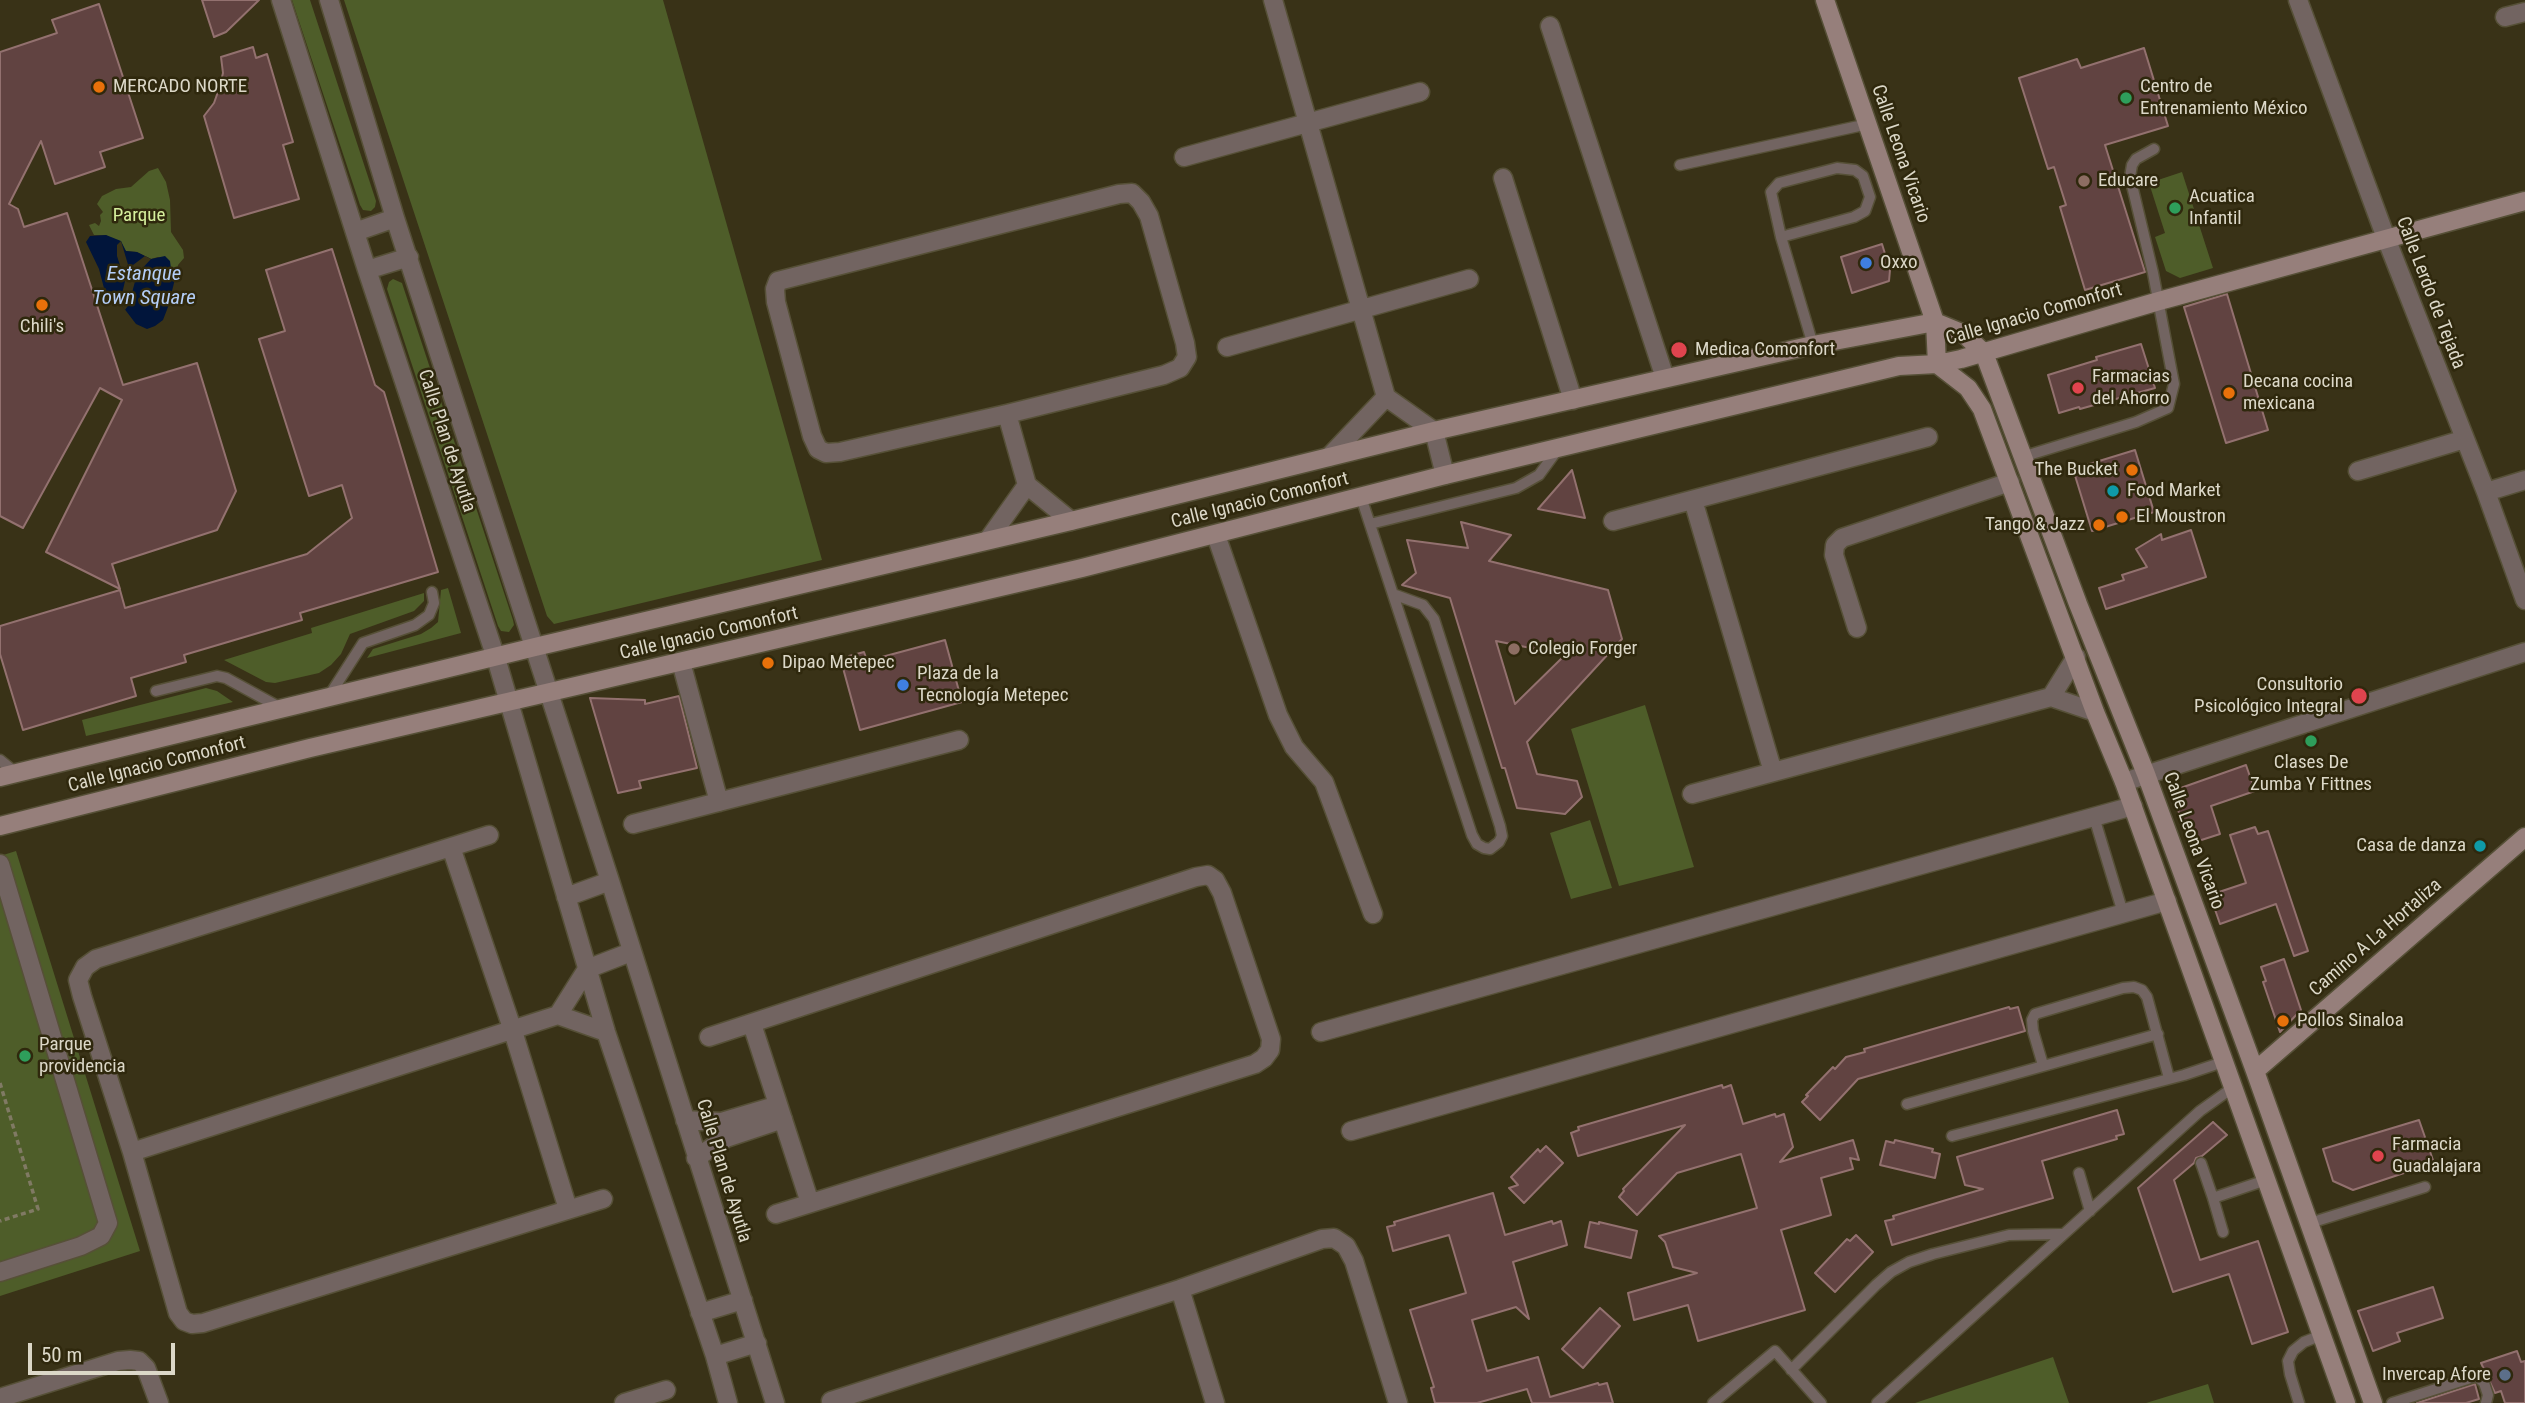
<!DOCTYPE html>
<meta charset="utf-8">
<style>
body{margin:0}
#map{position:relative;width:2525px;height:1403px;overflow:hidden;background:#393217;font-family:"Roboto Condensed",sans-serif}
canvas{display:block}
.scale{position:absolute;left:28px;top:1343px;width:147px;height:32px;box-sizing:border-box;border:4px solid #dcd8c8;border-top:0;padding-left:9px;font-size:21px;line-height:24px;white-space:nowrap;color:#dcd8c8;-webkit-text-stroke:5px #2f280d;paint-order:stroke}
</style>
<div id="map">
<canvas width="2525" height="1403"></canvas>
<div class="scale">50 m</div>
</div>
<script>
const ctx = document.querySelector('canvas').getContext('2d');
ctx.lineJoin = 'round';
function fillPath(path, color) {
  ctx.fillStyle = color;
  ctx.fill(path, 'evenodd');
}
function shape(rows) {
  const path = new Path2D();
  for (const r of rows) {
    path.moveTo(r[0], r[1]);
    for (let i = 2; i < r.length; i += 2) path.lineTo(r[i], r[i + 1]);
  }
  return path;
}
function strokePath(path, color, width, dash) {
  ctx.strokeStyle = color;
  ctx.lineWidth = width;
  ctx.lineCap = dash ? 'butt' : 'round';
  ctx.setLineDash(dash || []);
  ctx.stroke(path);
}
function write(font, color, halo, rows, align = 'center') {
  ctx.font = font + ' "Roboto Condensed",sans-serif';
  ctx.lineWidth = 5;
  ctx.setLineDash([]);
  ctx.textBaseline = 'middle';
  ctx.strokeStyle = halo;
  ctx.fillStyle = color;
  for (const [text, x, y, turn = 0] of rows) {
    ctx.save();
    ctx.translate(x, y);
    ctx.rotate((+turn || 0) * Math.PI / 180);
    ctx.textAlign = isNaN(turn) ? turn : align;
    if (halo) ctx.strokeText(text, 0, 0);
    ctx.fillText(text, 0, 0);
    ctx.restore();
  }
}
fillPath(shape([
 [292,0,310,0,376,201,375,207,371,211,363,210,360,205],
 [344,0,663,0,822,560,554,624,547,616],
 [158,168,166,182,170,200,171,232,183,250,184,258,178,265,177,271,170,270,170,262,158,257,151,259,137,252,126,251,106,235,94,235,89,225,95,223,99,226,101,221,100,215,103,212,97,204,102,196,116,189,131,187,149,171],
 [2182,172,2213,268,2180,278,2166,271,2155,237,2165,233,2149,183],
 [393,279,402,283,513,620,514,625,509,632,501,631,498,626,387,289,389,282],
 [448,588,461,633,367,658,373,649,421,634,431,628,438,622,441,590],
 [424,593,424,601,414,611,350,634,341,654,331,665,319,673,275,683,266,682,224,660,312,633,311,628],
 [206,688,217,691,233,702,86,736,82,720],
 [1645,705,1694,867,1619,886,1571,729],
 [1590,820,1612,888,1571,899,1550,833],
 [16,851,140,1251,0,1296,0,856],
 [2053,1357,2069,1403,1915,1403],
 [2208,1384,2214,1403,2146,1403]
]), '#4e5d29');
fillPath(shape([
 [106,235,121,241,126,251,137,252,151,259,165,256,170,261,171,269,177,271,168,307,163,320,155,326,147,329,136,324,120,303,105,292,99,269,86,242,90,236]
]), '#01153b');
fillPath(shape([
 [121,241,129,268,145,256,151,259,137,274,129,304,125,310,120,303,125,281,117,256,117,245]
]), '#393217');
const building = shape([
 [202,0,259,0,226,32,214,37,202,0],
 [99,4,143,138,100,152,105,167,55,184,41,141,9,204,18,209,24,227,67,213,123,385,197,363,236,491,217,530,112,564,120,589,46,552,122,400,100,388,23,528,0,516,0,52,57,33,52,20,99,4],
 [253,47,256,58,267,54,293,142,283,145,299,199,234,218,204,116,214,103,219,89,223,73,221,57,253,47],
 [2144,48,2168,126,2105,145,2145,272,2085,290,2060,207,2066,205,2054,167,2048,169,2019,78,2077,59,2081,68,2144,48],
 [1882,244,1890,270,1889,281,1852,293,1841,257,1882,244],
 [332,249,375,385,384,392,438,572,300,613,302,620,184,655,186,662,131,678,136,696,23,730,0,654,0,626,120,590,125,608,307,554,352,518,342,485,309,496,259,339,285,331,266,270,332,249],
 [2227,294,2268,430,2226,443,2184,307,2227,294],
 [2141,344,2155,388,2080,409,2079,407,2059,413,2048,375,2097,360,2096,357,2141,344],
 [2135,450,2154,512,2092,531,2073,469,2135,450],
 [1572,470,1585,518,1538,509,1572,470],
 [1461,522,1511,535,1489,561,1608,590,1622,639,1527,742,1537,774,1577,781,1582,797,1565,814,1517,808,1505,768,1502,768,1450,598,1402,585,1416,573,1407,540,1468,548,1461,522],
 [1496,641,1565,655,1515,704,1496,641],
 [2191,530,2206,577,2106,609,2099,588,2124,580,2122,575,2147,567,2136,549,2161,534,2162,540,2191,530],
 [945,640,962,702,860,730,843,668,852,666,849,656,864,652,867,661,945,640],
 [679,696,697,768,639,781,641,788,618,793,590,698,645,700,645,704,679,696],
 [2246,765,2255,791,2211,806,2220,834,2189,844,2172,791,2246,765],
 [2255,827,2258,834,2268,831,2308,951,2294,956,2276,904,2220,924,2210,895,2246,883,2230,835,2255,827],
 [2284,959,2301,1010,2280,1032,2263,982,2266,981,2261,967,2284,959],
 [2009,1007,2010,1009,2018,1007,2025,1031,1858,1079,1820,1120,1802,1102,1808,1096,1806,1095,1833,1067,1835,1069,1846,1057,1865,1052,1864,1049,2009,1007],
 [1722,1085,1723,1088,1731,1085,1743,1124,1775,1114,1776,1117,1784,1114,1793,1147,1780,1162,1853,1140,1859,1160,1850,1158,1853,1169,1821,1178,1831,1215,1781,1230,1805,1310,1698,1341,1688,1305,1634,1320,1628,1293,1697,1273,1673,1267,1665,1242,1659,1236,1757,1208,1741,1154,1677,1173,1637,1215,1619,1197,1624,1191,1623,1189,1685,1125,1578,1156,1571,1133,1579,1130,1578,1127,1722,1085],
 [2117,1110,2124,1134,2116,1136,2117,1139,2042,1161,2053,1198,1892,1245,1885,1221,1894,1219,1893,1216,1983,1189,1965,1185,1957,1157,2117,1110],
 [2419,1120,2434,1163,2353,1190,2333,1181,2323,1149,2419,1120],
 [2213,1122,2227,1135,2202,1156,2196,1158,2194,1163,2174,1180,2200,1260,2258,1241,2288,1332,2252,1344,2229,1274,2173,1292,2138,1188,2213,1122],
 [1895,1140,1933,1149,1932,1152,1940,1154,1935,1178,1880,1165,1886,1141,1894,1143,1895,1140],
 [1546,1146,1563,1163,1524,1203,1509,1188,1518,1185,1511,1177,1538,1149,1540,1152,1546,1146],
 [1493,1193,1505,1235,1552,1221,1553,1224,1561,1221,1567,1245,1513,1262,1529,1319,1516,1307,1472,1320,1487,1371,1538,1357,1550,1397,1598,1383,1599,1385,1607,1383,1613,1403,1532,1403,1527,1389,1477,1403,1435,1403,1431,1388,1434,1387,1410,1310,1466,1293,1449,1235,1393,1251,1387,1227,1395,1225,1394,1222,1493,1193],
 [1590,1222,1599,1224,1599,1222,1637,1231,1631,1258,1585,1247,1590,1222],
 [1856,1235,1873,1252,1835,1292,1815,1273,1847,1239,1850,1241,1856,1235],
 [2433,1287,2443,1318,2397,1333,2400,1341,2373,1351,2358,1311,2433,1287],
 [1600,1308,1620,1326,1583,1368,1562,1349,1600,1308],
 [2517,1351,2521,1362,2525,1361,2525,1403,2505,1403,2501,1391,2495,1393,2481,1363,2517,1351],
 [2475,1384,2479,1399,2466,1403,2417,1403,2475,1384]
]);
fillPath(building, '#614341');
strokePath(building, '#93716f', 2);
const lane = shape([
 [1680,165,1868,124],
 [1781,237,1854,217,1865,211,1870,197,1863,176,1855,170,1837,168,1779,183,1771,192,1781,237,1813,345],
 [2022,457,2136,422,2168,408,2174,384,2153,273,2130,177,2132,165,2136,159,2154,149],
 [1361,497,1472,835,1477,844,1484,848,1490,849,1499,842,1502,836,1500,826,1434,619,1423,605,1393,594],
 [1370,524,1516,488,1539,475,1558,449],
 [156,691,217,676,226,678,279,707],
 [329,696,363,643,415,625,429,615,434,603,432,592],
 [0,760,16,773],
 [2094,817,2123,913],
 [2043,1065,2033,1031,2032,1020,2035,1014,2123,988,2134,987,2142,990,2147,997,2169,1078],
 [1907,1104,2158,1034],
 [1952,1136,2184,1075,2226,1061],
 [2201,1163,2213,1198],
 [2079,1173,2090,1211],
 [2310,1223,2425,1187],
 [2223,1232,2213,1198,2266,1180],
 [1791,1370,1876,1285,1891,1272,1909,1262,1933,1254,2009,1235,2062,1234],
 [1713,1403,1775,1351,1821,1403],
 [1877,1403,2200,1111,2235,1086],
 [2299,1403,2290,1374,2288,1361,2293,1351,2304,1342,2322,1335],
 [2392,1403,2477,1376,2484,1383,2488,1395,2486,1403]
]);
const street = shape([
 [281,0,367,270,496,658,606,1032,715,1356,728,1403],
 [329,0,395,218,610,881,775,1403],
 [1273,0,1386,397,1434,431,1445,475],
 [2298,0,2386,238,2486,492,2525,600],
 [2505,17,2525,12],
 [1550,26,1665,378],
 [1184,157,1420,92],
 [1503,178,1573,400],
 [1132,193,1141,202,1149,216,1185,343,1187,357,1180,368,1164,375,1007,414,840,452,826,453,818,449,812,436,776,302,775,289,778,281,1119,194,1132,193],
 [355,232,395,218],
 [367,270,409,257],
 [1227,347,1469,279],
 [1007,414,1027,485,1071,521],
 [1329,457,1386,397],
 [2358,471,2465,439],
 [2486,492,2525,480],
 [1693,500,1773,772],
 [1613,521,1928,437],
 [1216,535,1278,715,1294,747,1324,782,1373,914],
 [988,540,1027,485],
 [1857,628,1834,555,1835,545,1842,538,2010,482],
 [681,662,719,802],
 [2051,697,2076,657],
 [2124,782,2525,652],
 [1692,794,2051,697,2095,712],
 [633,824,959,740],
 [489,835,96,959,85,967,78,980,82,996,132,1152,178,1313,184,1321,192,1324,203,1323,603,1199],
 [451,847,512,1028,568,1209],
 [0,864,108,1223,101,1236,81,1246,0,1272],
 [566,897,610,881],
 [558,1015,587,969,631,952],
 [752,1024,810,1203],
 [1321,1032,2133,806],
 [709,1037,1196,877,1208,875,1215,880,1222,893,1271,1039,1270,1050,1264,1058,1255,1064,776,1214],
 [685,1120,721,1122,778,1105],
 [1351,1131,2167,901],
 [132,1152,558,1015,606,1032],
 [696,1158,726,1138,783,1119],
 [1180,1289,1215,1403],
 [700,1313,743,1300],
 [715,1356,757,1343],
 [0,1398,118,1361,130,1360,139,1361,146,1368,159,1403],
 [831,1401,1180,1289,1322,1239,1334,1238,1346,1246,1354,1261,1398,1403],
 [624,1403,666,1390]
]);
const secondary = shape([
 [1825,0,1935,322,1937,364],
 [1935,322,1964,334,1984,353,2078,604,2146,774,2255,1071,2373,1403],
 [1937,364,1968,388,1982,409,2095,712,2124,782,2346,1403],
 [0,777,535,647,1071,521,1434,431,1813,345,1935,322],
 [0,826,310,748,1082,568,1445,475,1899,366,1937,364,1961,359,2159,301,2525,201],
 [2255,1071,2525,837]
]);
strokePath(lane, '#565037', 13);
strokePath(street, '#565037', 21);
strokePath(secondary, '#565037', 21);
strokePath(shape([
 [0,1083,38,1209,0,1221]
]), '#807a64', 3.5, [5, 3.5]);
strokePath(lane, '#726461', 10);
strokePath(street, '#726461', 18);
strokePath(secondary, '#967f7b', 18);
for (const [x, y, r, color] of [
 [99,87,7,"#e8710a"],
 [2126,98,7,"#2e9e5b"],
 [2084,181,7,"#8d6e63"],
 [2175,208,7,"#2e9e5b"],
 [1866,263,7,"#3f7fe0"],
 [42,305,7,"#e8710a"],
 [1679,350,9,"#e0444e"],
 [2078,388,7,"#e0444e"],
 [2229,393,7,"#e8710a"],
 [2132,470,7,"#e8710a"],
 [2113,491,7,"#0f9aa8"],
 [2122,517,7,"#e8710a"],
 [2099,525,7,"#e8710a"],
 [1514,649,7,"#8d6e63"],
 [768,663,7,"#e8710a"],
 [903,685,7,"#3f7fe0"],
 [2359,696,9,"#e0444e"],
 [2311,741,7,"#2e9e5b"],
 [2480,846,7,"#0f9aa8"],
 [2283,1021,7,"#e8710a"],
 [25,1056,7,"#2e9e5b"],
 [2378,1156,7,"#e0444e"],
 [2505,1375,7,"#5c6f8a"]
]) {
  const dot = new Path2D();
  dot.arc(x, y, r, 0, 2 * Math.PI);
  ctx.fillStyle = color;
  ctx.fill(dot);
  strokePath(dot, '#2f280d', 2.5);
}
write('19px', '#dcd8c8', '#2f280d', [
 ["MERCADO NORTE",113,87],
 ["Centro de",2140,87],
 ["Entrenamiento México",2140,109],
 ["Educare",2098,181],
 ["Acuatica",2189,197],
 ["Infantil",2189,219],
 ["Oxxo",1880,263],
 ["Chili's",42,327,"center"],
 ["Medica Comonfort",1695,350],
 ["Farmacias",2092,377],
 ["del Ahorro",2092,399],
 ["Decana cocina",2243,382],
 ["mexicana",2243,404],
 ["The Bucket",2118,470,"right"],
 ["Food Market",2127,491],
 ["El Moustron",2136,517],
 ["Tango & Jazz",2085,525,"right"],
 ["Colegio Forger",1528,649],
 ["Dipao Metepec",782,663],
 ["Plaza de la",917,674],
 ["Tecnología Metepec",917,696],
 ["Consultorio",2343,685,"right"],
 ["Psicológico Integral",2343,707,"right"],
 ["Clases De",2311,763,"center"],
 ["Zumba Y Fittnes",2311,785,"center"],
 ["Casa de danza",2466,846,"right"],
 ["Pollos Sinaloa",2297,1021],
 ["Parque",39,1045],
 ["providencia",39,1067],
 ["Farmacia",2392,1145],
 ["Guadalajara",2392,1167],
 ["Invercap Afore",2491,1375,"right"]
], 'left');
write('19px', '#dcd8c8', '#2f280d', [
 ["Calle Leona Vicario",1900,154,71],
 ["Calle Lerdo de Tejada",2430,293,69],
 ["Calle Ignacio Comonfort",2034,315,-16],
 ["Calle Plan de Ayutla",446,441,72],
 ["Calle Ignacio Comonfort",1260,501,-14],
 ["Calle Ignacio Comonfort",709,634,-13],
 ["Calle Ignacio Comonfort",157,765,-14],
 ["Calle Leona Vicario",2193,841,70],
 ["Camino A La Hortaliza",2376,938,-41],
 ["Calle Plan de Ayutla",723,1171,73]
]);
write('19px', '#d5ef9d', '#2f280d', [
 ["Parque",139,216]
]);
write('italic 21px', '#b4cef8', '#2f280d', [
 ["Estanque",144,275],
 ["Town Square",144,299]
]);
</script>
